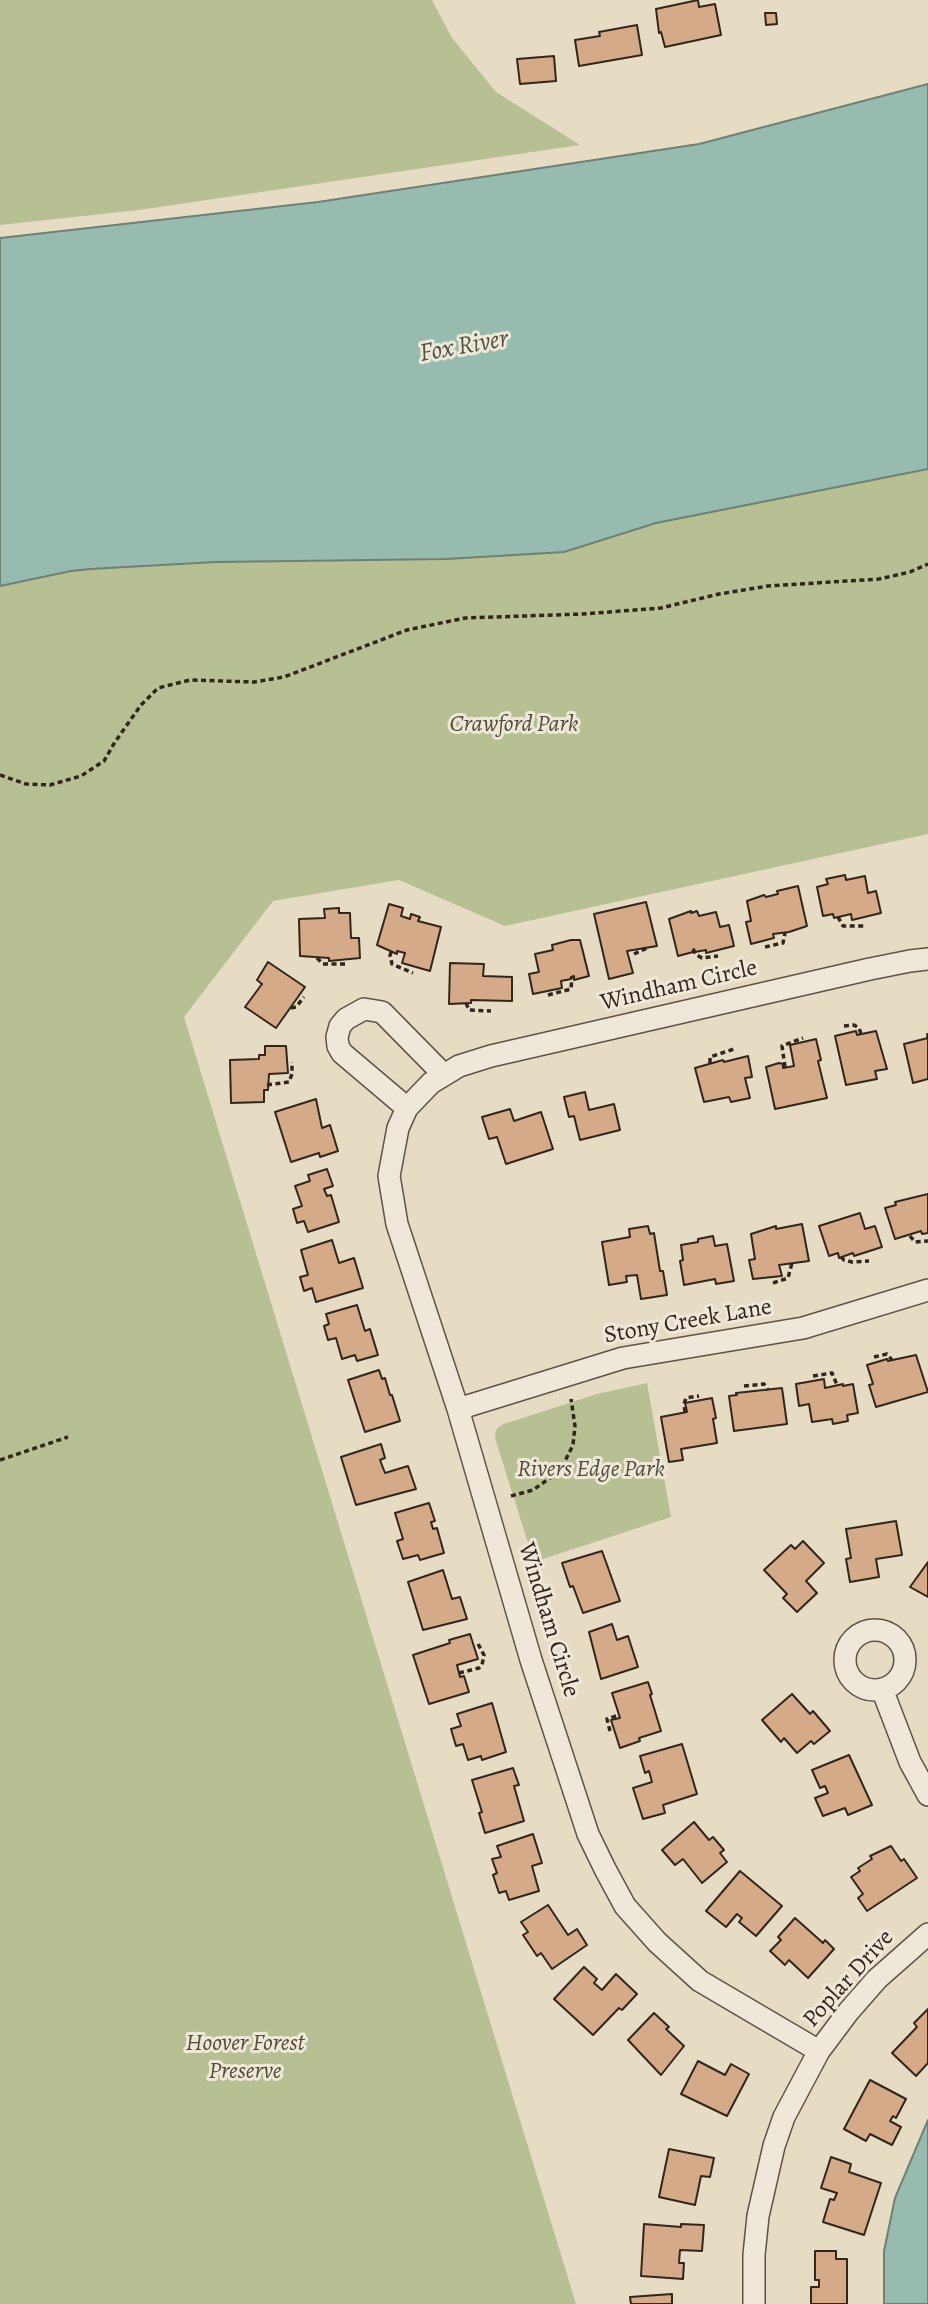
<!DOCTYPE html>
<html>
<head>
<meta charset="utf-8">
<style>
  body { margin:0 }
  canvas { display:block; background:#e6dcc3 }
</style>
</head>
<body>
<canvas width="928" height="2304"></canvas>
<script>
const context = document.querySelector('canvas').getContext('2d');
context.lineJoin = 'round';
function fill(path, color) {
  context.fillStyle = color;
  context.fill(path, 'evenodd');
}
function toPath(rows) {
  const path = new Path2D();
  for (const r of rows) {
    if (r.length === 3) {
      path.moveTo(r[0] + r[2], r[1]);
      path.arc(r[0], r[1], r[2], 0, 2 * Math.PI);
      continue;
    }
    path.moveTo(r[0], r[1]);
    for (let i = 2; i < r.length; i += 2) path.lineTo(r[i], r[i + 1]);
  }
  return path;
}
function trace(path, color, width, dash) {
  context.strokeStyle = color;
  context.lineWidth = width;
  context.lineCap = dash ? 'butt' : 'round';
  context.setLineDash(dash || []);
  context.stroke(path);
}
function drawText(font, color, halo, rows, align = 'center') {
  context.font = font + ' Alegreya,serif';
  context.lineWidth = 6;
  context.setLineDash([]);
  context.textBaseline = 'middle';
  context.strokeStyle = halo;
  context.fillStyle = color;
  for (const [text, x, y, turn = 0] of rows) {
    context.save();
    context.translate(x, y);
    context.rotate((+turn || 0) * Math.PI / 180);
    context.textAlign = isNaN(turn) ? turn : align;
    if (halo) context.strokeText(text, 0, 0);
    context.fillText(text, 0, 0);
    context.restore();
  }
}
fill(toPath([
  [0,0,432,0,452,38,496,92,580,145,139,210,0,225],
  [928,469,928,834,505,926,399,880,273,901,184,1017,576,2304,0,2304,0,585,71,571,90,569,216,562,335,560,564,552,656,523],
  [647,1383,671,1517,534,1562,495,1438,496,1430,501,1425,597,1394]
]), '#b7c093');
const water = toPath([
  [928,84,928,469,656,523,564,552,447,559,216,562,90,569,71,571,0,586,0,238,318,202,699,144,928,84],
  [928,2120,928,2304,884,2304,884,2251,895,2198,928,2120]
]);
fill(water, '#97bcaf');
trace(water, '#6f8074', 2);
const building = toPath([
  [698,0,699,7,715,4,721,35,665,47,661,32,659,33,656,9,698,0],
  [765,13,776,13,777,24,766,25,765,13],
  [637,25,642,55,579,66,575,40,600,36,599,32,637,25],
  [554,56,556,81,520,84,517,59,554,56],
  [845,875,846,880,865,876,868,893,876,891,881,913,852,920,851,914,834,918,833,914,823,916,817,887,828,884,826,879,845,875],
  [798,886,807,926,789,932,773,934,774,938,751,944,746,922,751,921,747,901,764,895,766,897,778,894,777,891,798,886],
  [646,902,657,946,627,951,633,973,609,979,594,914,646,902],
  [389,904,403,908,401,916,410,919,411,914,420,917,418,921,441,927,430,971,402,963,405,953,397,951,397,954,377,945,389,904],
  [339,908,339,913,350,913,351,938,359,938,360,958,329,961,329,958,300,956,299,919,325,918,324,909,339,908],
  [691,911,691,913,697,911,699,916,716,912,720,927,729,925,734,946,706,953,706,950,695,952,694,949,693,952,678,956,669,919,691,911],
  [571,940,580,940,589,976,574,980,574,976,571,977,571,979,561,981,562,988,533,994,529,974,539,972,535,954,553,950,552,945,571,940],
  [268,962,305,987,276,1028,245,1007,262,984,257,980,268,962],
  [450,963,484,964,483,976,512,977,512,1001,471,1000,471,1003,449,1004,450,963],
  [856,1031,857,1035,876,1031,887,1069,875,1071,877,1079,846,1085,835,1036,856,1031],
  [928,1038,928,1079,913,1083,904,1044,928,1038],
  [816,1039,821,1060,818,1061,827,1098,775,1109,766,1067,779,1063,783,1064,783,1068,794,1066,790,1045,816,1039],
  [265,1046,286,1046,288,1073,269,1074,268,1090,264,1090,264,1102,231,1103,230,1060,259,1059,259,1055,265,1055,265,1046],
  [748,1056,752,1077,745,1078,750,1098,731,1102,729,1097,704,1102,695,1068,723,1060,724,1062,748,1056],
  [585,1092,589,1110,614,1104,620,1130,580,1140,574,1116,569,1117,564,1097,585,1092],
  [316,1099,322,1128,330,1125,338,1151,320,1157,319,1153,291,1162,275,1112,316,1099],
  [510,1109,514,1121,541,1112,553,1149,506,1164,497,1137,489,1139,482,1117,510,1109],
  [327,1169,333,1186,324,1189,327,1196,331,1195,339,1222,308,1232,304,1221,297,1223,293,1209,302,1206,295,1186,310,1181,308,1175,327,1169],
  [928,1194,928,1233,922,1234,921,1231,895,1239,885,1208,896,1205,895,1202,928,1194],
  [860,1213,865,1229,875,1226,882,1247,854,1256,853,1253,839,1258,838,1253,829,1256,819,1226,860,1213],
  [802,1224,809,1261,779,1265,782,1276,753,1279,749,1260,755,1259,751,1234,776,1226,776,1229,802,1224],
  [648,1226,650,1234,654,1233,660,1271,663,1271,667,1295,641,1299,637,1275,626,1276,627,1282,609,1285,602,1242,630,1237,629,1229,648,1226],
  [713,1236,715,1246,727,1244,734,1281,716,1284,715,1279,684,1285,680,1261,683,1260,681,1245,698,1242,698,1239,713,1236],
  [332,1240,339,1263,354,1258,363,1288,316,1302,312,1288,304,1291,300,1277,308,1275,301,1250,332,1240],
  [357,1305,365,1331,370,1329,378,1355,357,1361,355,1355,342,1359,336,1338,328,1340,324,1326,329,1324,326,1314,357,1305],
  [916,1355,928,1392,876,1407,869,1385,873,1384,867,1365,887,1359,888,1361,916,1355],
  [379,1370,382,1379,385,1378,390,1395,392,1395,400,1421,365,1432,348,1380,379,1370],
  [824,1379,825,1388,843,1384,843,1386,853,1384,858,1413,847,1415,848,1421,833,1424,832,1419,812,1422,809,1404,799,1406,796,1384,824,1379],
  [782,1388,787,1424,734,1431,729,1396,737,1395,736,1393,782,1388],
  [712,1398,716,1418,713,1419,717,1443,681,1449,683,1460,669,1462,661,1417,687,1412,685,1403,712,1398],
  [381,1444,385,1458,380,1460,385,1473,408,1466,416,1489,356,1505,341,1457,381,1444],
  [429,1503,435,1521,431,1522,433,1529,437,1528,444,1553,420,1560,418,1555,403,1559,397,1541,403,1539,395,1513,429,1503],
  [896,1521,902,1555,876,1559,879,1577,850,1582,846,1559,851,1558,846,1529,896,1521],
  [803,1541,824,1563,806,1581,817,1593,797,1612,783,1598,787,1594,764,1570,791,1545,795,1549,803,1541],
  [602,1551,620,1601,583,1613,573,1586,570,1587,562,1563,602,1551],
  [928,1562,928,1597,910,1587,928,1562],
  [443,1570,452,1599,460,1597,467,1619,423,1630,408,1582,443,1570],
  [612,1624,617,1640,628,1636,638,1667,601,1679,589,1632,612,1624],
  [470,1634,478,1659,457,1665,460,1677,464,1676,469,1692,429,1704,413,1655,450,1643,449,1640,470,1634],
  [648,1682,652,1694,650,1695,661,1731,639,1738,640,1741,620,1748,611,1720,620,1718,612,1693,648,1682],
  [792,1694,810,1714,813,1711,830,1731,814,1744,811,1741,797,1753,784,1738,781,1742,762,1720,792,1694],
  [492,1703,506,1752,482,1760,481,1756,468,1760,463,1744,456,1746,451,1729,461,1726,457,1714,492,1703],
  [682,1744,697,1794,663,1805,665,1813,643,1819,633,1788,652,1782,649,1771,645,1773,640,1756,682,1744],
  [849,1755,872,1805,848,1815,845,1808,823,1816,815,1798,828,1793,825,1786,820,1788,812,1770,849,1755],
  [513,1768,519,1785,514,1786,524,1821,485,1833,479,1813,482,1812,472,1780,513,1768],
  [694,1822,709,1840,713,1837,724,1850,720,1853,727,1862,702,1883,683,1859,675,1865,662,1850,694,1822],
  [533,1834,542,1863,532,1866,539,1891,509,1900,506,1891,499,1893,493,1875,497,1873,492,1859,501,1857,497,1846,533,1834],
  [891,1846,901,1861,904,1859,917,1878,867,1911,858,1898,863,1894,851,1877,860,1871,858,1868,872,1859,870,1856,891,1846],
  [740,1871,782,1906,756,1936,739,1922,742,1918,737,1914,726,1927,706,1911,740,1871],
  [548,1905,568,1935,577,1929,587,1945,552,1969,541,1953,537,1956,523,1935,528,1932,521,1922,548,1905],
  [795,1918,823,1943,825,1940,834,1949,808,1978,789,1960,785,1965,770,1951,781,1940,778,1937,795,1918],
  [584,1967,597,1979,594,1983,602,1990,616,1974,637,1994,622,2010,619,2008,593,2035,554,1999,584,1967],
  [928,2009,928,2063,916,2076,892,2053,917,2027,914,2023,928,2009],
  [654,2013,669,2027,666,2029,684,2046,661,2075,628,2040,654,2013],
  [698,2061,725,2075,731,2064,749,2074,727,2116,681,2094,698,2061],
  [870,2080,906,2099,896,2118,893,2116,890,2121,901,2127,892,2145,870,2134,866,2141,844,2129,870,2080],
  [669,2149,714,2158,710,2177,701,2176,695,2205,659,2197,669,2149],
  [831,2157,851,2164,849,2172,881,2183,864,2235,823,2222,830,2199,834,2200,837,2193,821,2188,831,2157],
  [644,2224,681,2227,681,2224,704,2225,702,2251,680,2250,679,2263,684,2263,683,2279,641,2276,644,2224],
  [815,2251,836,2251,836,2259,847,2259,847,2304,811,2304,811,2287,819,2287,819,2280,815,2280,815,2251],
  [672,2294,672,2304,631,2304,630,2297,672,2294]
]);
fill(building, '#d5aa88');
trace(building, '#32251c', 2);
const minor = toPath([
  [407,1108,342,1053,338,1046,337,1037,340,1026,346,1019,364,1009,382,1012,444,1075],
  [458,1409,623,1358,803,1328,928,1290],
  [875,1660,30],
  [882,1689,910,1762,928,1795],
  [819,2051,700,1981,657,1942,625,1906,605,1869,588,1834,531,1660,458,1409,397,1224,389,1176,398,1128,407,1108,431,1083,459,1066,491,1056,870,969,910,961,928,959],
  [754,2304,754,2255,758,2216,774,2146,784,2117,819,2051,849,2011,877,1979,928,1934]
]);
trace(minor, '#5f5346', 24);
trace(toPath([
  [0,775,26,784,50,785,81,776,104,761,115,742,141,705,158,688,190,680,254,682,284,677,407,630,465,618,583,614,661,608,719,594,768,586,879,579,910,572,928,564],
  [838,917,843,926,864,926],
  [765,947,783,943,785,933],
  [693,949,695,954,702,958,718,956],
  [391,952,390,956,392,964,413,973],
  [634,954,647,948],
  [317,958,323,964,347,964],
  [548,995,571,989,572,977],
  [466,1003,469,1010,491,1011],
  [291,1008,296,1007,304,997],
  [844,1026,854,1025,859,1028,861,1034],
  [928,1038,928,1030],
  [710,1063,710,1057,734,1049],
  [785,1067,782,1046,803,1038],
  [267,1085,289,1082,292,1074,292,1062],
  [910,1236,915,1242,928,1241],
  [841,1257,844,1260,852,1262,869,1261],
  [773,1283,788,1278,792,1263],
  [874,1357,887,1354,892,1360],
  [813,1376,832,1373,837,1385],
  [744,1386,764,1384,768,1390],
  [685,1412,684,1404,686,1398,699,1396],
  [0,1460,68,1437],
  [511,1496,533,1490,550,1478,564,1463,573,1445,575,1426,571,1399],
  [459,1673,479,1668,482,1665,484,1655,477,1642],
  [610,1731,607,1719,619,1715]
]), '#32251c', 3.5, [5, 3.5]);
trace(minor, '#efe8d8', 21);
drawText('italic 24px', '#534c3a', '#efe8d8', [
  ["Crawford Park",514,725],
  ["Rivers Edge Park",591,1470],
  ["Hoover Forest",245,2044],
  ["Preserve",245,2072]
]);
drawText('24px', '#32251c', '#efe8d8', [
  ["Windham Circle",679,986,-13],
  ["Stony Creek Lane",688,1322,-10],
  ["Windham Circle",548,1620,73],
  ["Poplar Drive",849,1979,-48]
]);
drawText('italic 26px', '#505248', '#efe8d8', [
  ["Fox River",464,347,-10]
]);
</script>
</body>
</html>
